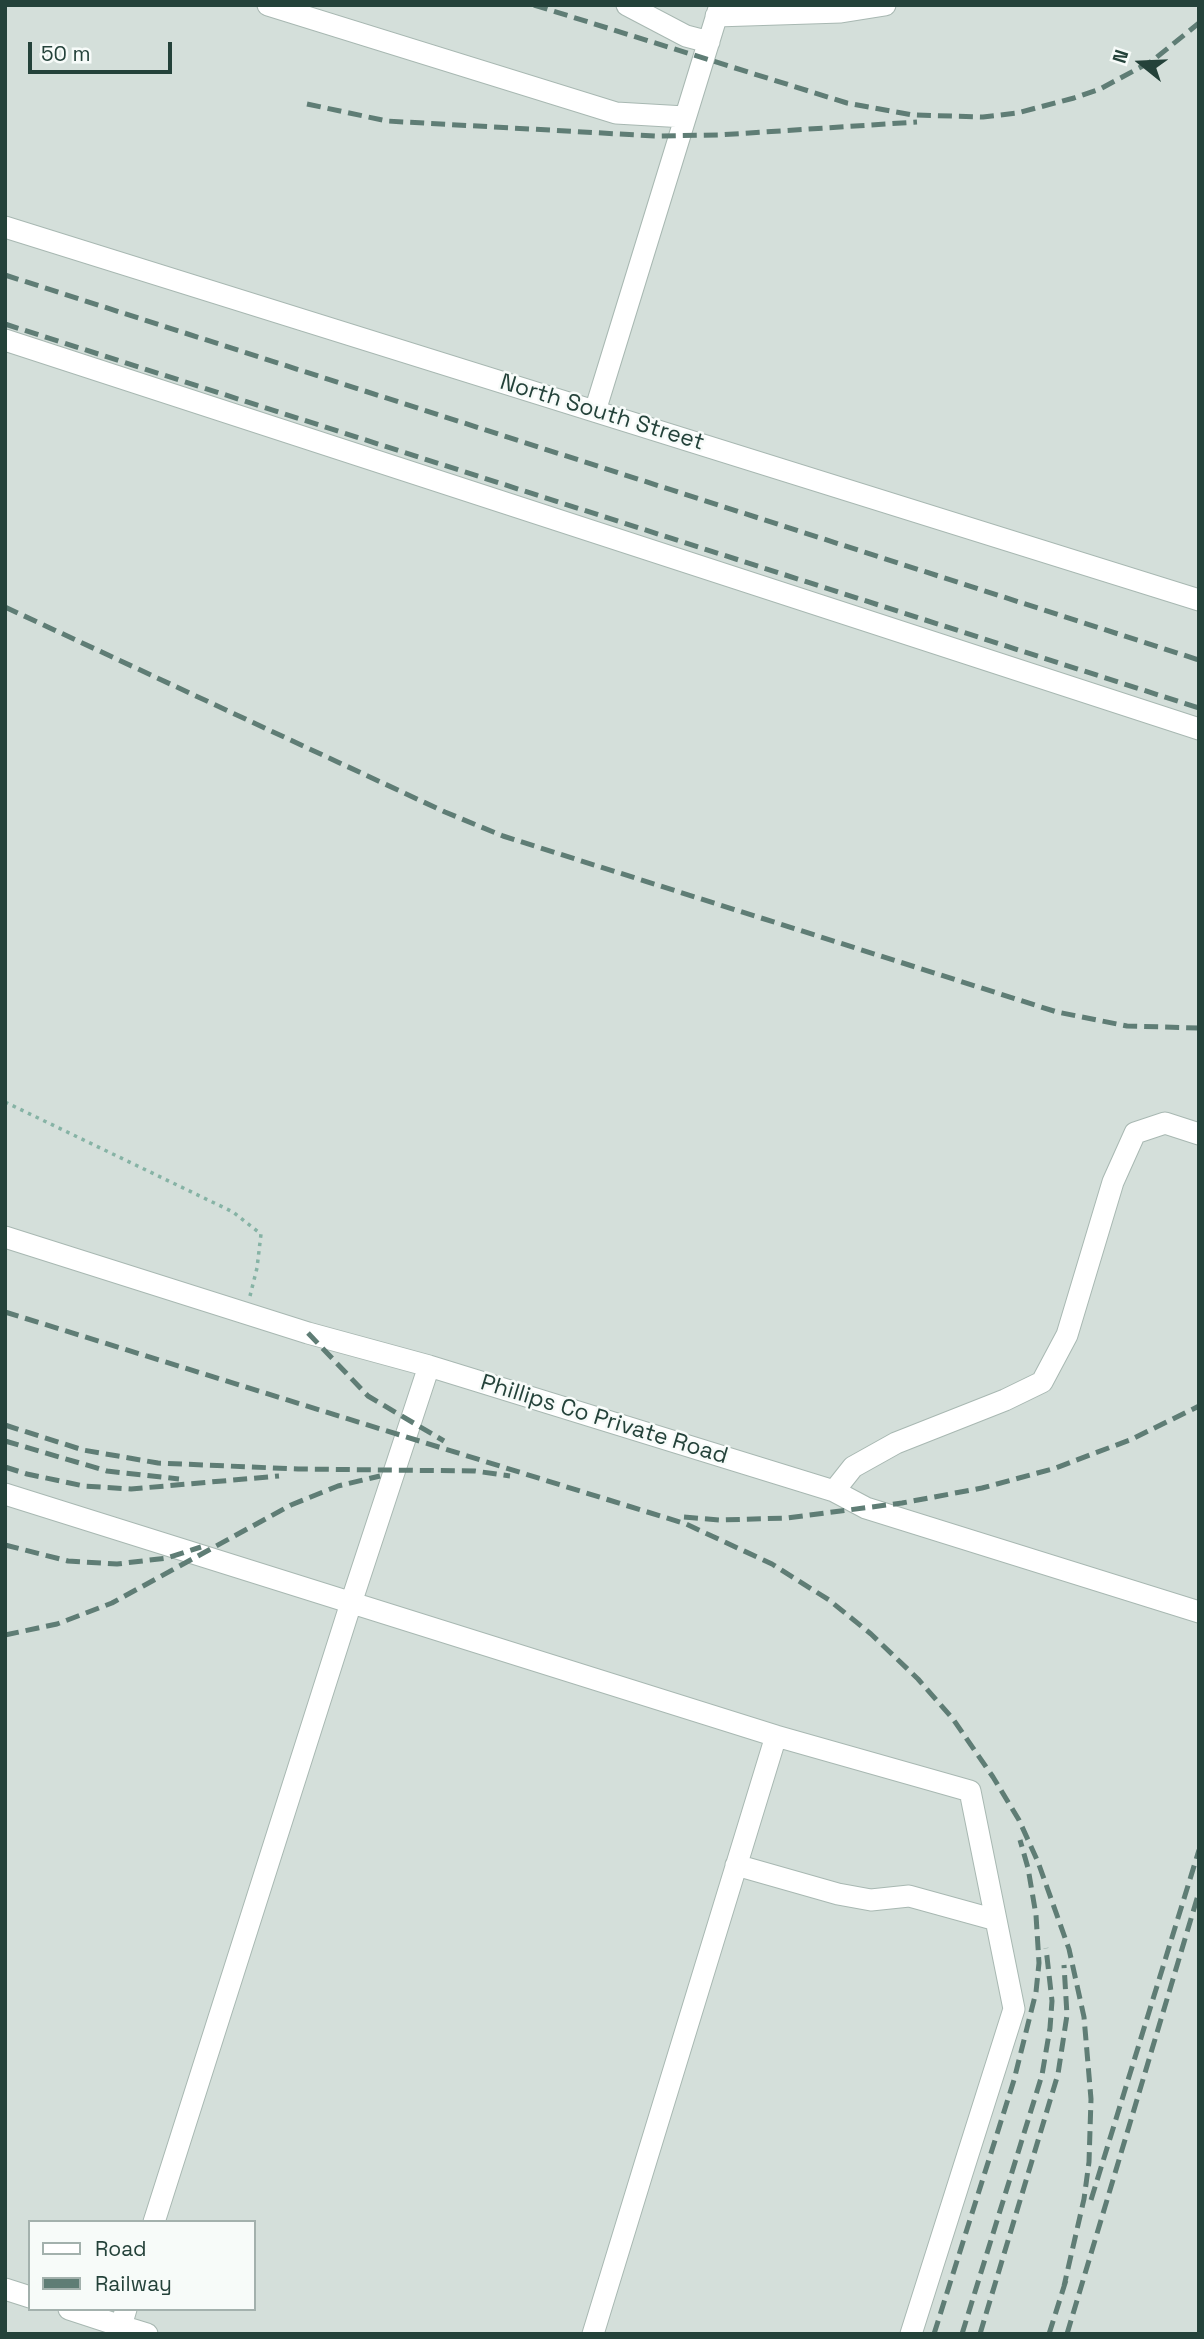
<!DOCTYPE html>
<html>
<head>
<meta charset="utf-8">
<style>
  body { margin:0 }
  #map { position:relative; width:1204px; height:2339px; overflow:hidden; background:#e6efeb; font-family:"Space Grotesk",sans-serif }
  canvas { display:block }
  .frame { position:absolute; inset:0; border:7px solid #24423a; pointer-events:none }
  .legend { position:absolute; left:28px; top:2220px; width:228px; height:91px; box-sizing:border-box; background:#f7fbf9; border:2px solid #a3b1ad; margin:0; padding:9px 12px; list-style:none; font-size:21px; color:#24423a }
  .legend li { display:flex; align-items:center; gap:14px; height:35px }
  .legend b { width:35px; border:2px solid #a3b1ad }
  .north { position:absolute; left:1106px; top:28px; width:70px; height:70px; -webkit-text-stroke:5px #f7fbf9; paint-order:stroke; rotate:288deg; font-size:19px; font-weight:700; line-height:28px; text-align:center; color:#24423a }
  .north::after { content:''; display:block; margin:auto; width:24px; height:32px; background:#24423a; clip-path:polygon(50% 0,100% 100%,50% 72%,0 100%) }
  .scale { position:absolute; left:28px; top:42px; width:144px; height:32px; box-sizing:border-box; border:4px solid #24423a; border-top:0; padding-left:9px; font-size:21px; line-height:24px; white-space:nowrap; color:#24423a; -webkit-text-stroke:5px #f7fbf9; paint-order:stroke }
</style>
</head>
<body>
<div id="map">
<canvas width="1204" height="2339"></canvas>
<div class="frame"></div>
<ul class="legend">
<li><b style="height:9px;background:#fff"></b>Road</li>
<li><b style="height:9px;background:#5f7d75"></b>Railway</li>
</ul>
<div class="north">N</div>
<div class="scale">50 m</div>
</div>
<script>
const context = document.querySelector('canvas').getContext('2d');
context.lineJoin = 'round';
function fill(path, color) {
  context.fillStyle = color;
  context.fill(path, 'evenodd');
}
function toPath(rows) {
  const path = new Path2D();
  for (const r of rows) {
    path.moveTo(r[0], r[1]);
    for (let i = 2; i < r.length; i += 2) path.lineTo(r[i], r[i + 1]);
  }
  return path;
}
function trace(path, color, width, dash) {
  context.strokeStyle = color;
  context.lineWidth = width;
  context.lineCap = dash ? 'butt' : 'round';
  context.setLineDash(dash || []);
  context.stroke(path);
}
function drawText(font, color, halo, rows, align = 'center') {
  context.font = font + ' "Space Grotesk",sans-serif';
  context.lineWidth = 5;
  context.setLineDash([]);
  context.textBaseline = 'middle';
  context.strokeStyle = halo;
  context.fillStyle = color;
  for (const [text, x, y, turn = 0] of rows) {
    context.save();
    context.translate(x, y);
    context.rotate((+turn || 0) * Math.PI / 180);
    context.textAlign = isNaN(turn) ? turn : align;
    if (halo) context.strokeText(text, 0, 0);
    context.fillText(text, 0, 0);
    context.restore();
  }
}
fill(toPath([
  [5,5,1199,5,1199,2334,5,2334],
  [30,2222,254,2222,254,2309,30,2309]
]), '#d4dfda');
const minor = toPath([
  [268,5,616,113,685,117],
  [627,5,686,36,709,42],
  [716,16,841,12,885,5],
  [5,227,1199,600],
  [5,340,1199,729],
  [595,411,720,5],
  [5,1237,308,1333,429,1366,834,1491,866,1508,1199,1612],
  [834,1491,853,1467,896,1443,1005,1400,1042,1382,1067,1335,1113,1182,1135,1133,1165,1123,1199,1134],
  [5,1494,776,1736],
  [736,1865,838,1894,871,1900,909,1896,996,1920],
  [154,2222,351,1603,429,1366],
  [5,2289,30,2297],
  [69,2309,121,2326,126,2309],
  [121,2326,147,2334],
  [593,2334,776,1736,970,1791,1014,2009,911,2334]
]);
trace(minor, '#a8b8b2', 23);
trace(toPath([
  [5,1102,233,1212,261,1234,257,1268,250,1296]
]), '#86b3a5', 3.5, [3.5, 5]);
trace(minor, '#fff', 21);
trace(toPath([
  [534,5,847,103,913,115,983,117,1017,113,1074,98,1100,89,1152,61,1199,23],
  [307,104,387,121,655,136,718,135,917,122],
  [5,275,1199,660],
  [5,324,1199,708],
  [5,607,445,812,503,836,1057,1012,1127,1026,1199,1028],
  [5,1312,686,1524,772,1564,829,1600,871,1634,918,1679,953,1719,993,1777,1019,1820,1038,1862,1069,1949,1084,2017,1091,2099,1089,2162,1084,2199,1064,2286],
  [308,1333,368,1396,444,1441],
  [5,1425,83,1450,158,1463,298,1469,475,1471,510,1476],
  [5,1441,107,1471,179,1479],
  [5,1467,27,1474,84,1486,131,1489,279,1476],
  [684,1517,720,1520,787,1518,902,1503,982,1488,1056,1468,1095,1453,1130,1440,1199,1406],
  [5,1545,68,1561,117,1564,167,1558,201,1547],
  [5,1635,57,1624,112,1603,291,1505,338,1486,380,1476],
  [1091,2200,1199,1850],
  [934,2334,1014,2080,1036,1992,1039,1963,1036,1915,1028,1868,1020,1840],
  [962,2334,1042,2075,1050,2028,1052,2001,1046,1948],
  [980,2334,1058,2074,1067,2015,1064,1965],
  [1049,2334,1067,2277],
  [1067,2334,1199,1892]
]), '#5f7d75', 5, [14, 7]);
drawText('23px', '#24423a', '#f7fbf9', [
  ["North South Street",602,413,17],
  ["Phillips Co Private Road",604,1420,17]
]);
</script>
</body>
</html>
